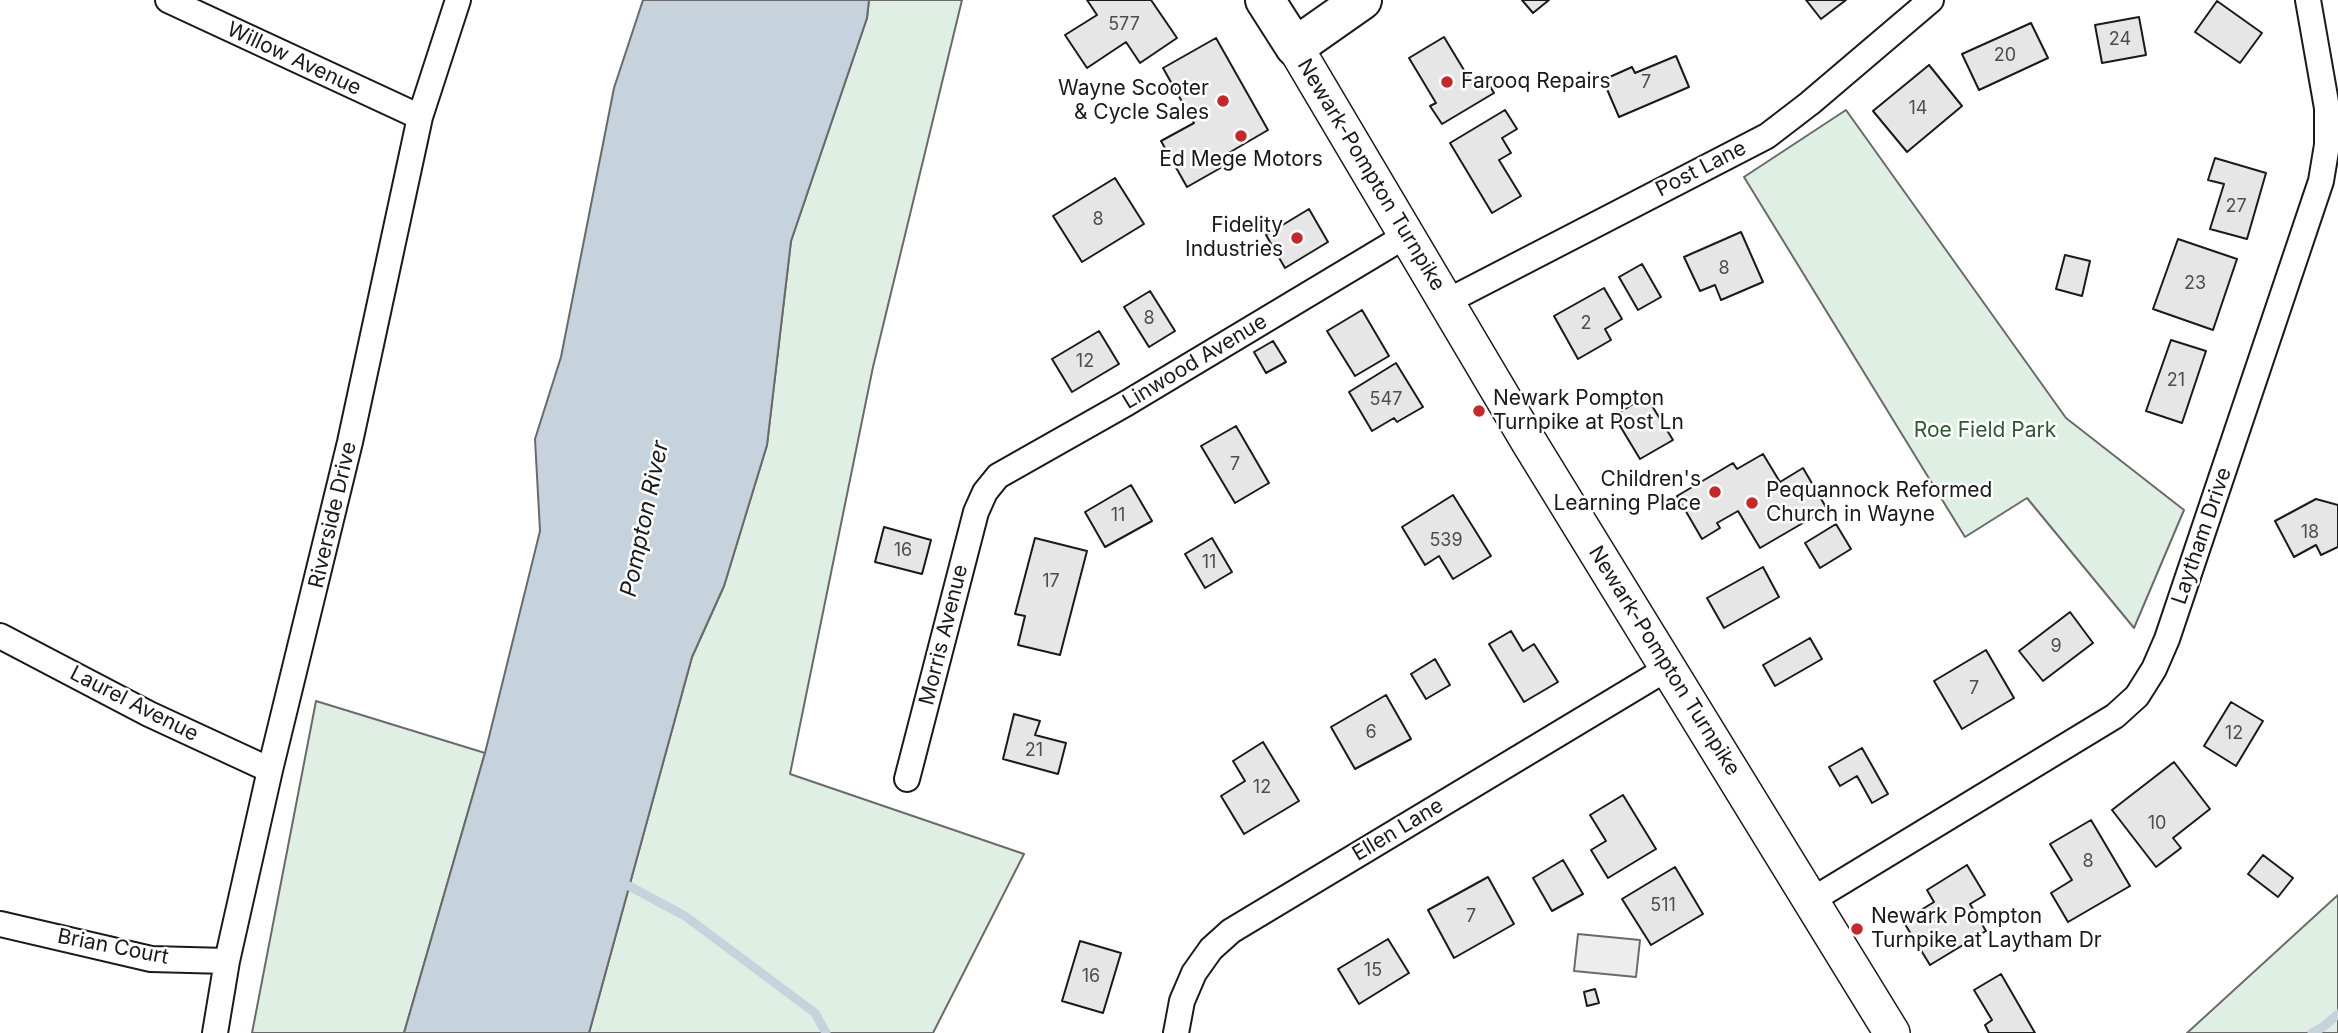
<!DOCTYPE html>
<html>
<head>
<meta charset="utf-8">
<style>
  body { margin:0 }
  canvas { display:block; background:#fff }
</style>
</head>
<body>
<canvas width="2338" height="1033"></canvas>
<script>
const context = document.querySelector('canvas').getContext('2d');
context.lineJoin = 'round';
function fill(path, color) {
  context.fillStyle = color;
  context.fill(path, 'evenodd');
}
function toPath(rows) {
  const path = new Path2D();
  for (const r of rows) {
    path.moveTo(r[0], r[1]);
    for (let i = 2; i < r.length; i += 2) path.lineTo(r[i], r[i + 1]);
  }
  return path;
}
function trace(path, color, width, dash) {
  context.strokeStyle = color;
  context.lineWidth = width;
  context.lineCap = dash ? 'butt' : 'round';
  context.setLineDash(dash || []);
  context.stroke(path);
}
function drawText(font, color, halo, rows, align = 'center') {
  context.font = font + ' Inter,sans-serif';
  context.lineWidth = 5;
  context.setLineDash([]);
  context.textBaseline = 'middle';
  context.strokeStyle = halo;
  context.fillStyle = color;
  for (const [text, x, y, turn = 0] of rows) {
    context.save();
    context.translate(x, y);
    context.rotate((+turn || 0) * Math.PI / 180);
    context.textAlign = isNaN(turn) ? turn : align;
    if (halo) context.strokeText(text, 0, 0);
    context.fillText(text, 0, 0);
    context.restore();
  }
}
const green = toPath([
  [869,0,962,0,873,367,790,774,1024,854,933,1033,589,1033,692,657,724,586,767,445,791,241,867,18,869,0],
  [1846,110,2066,418,2184,510,2134,628,2027,498,1965,537,1744,177,1846,110],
  [316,701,485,753,404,1033,252,1033,316,701],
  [2338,895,2338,1033,2187,1033,2338,895]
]);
fill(green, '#e0efe3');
trace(green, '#6a6a6a', 2);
const parking = toPath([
  [1578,934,1640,940,1636,977,1574,971,1578,934]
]);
fill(parking, '#ededed');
trace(parking, '#6a6a6a', 2);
const water = toPath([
  [643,0,869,0,867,18,791,241,767,445,724,586,692,657,589,1033,404,1033,485,753,540,531,535,439,561,357,614,88,643,0]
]);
fill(water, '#c6d2dc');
trace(water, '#6a6a6a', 2);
trace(toPath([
  [629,886,685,916,815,1013,826,1033],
  [2312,1033,2323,1027,2338,1014]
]), '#c6d2dc', 9);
const building = toPath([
  [1087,0,1151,0,1177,38,1140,63,1126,42,1087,68,1065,35,1097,15,1087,0],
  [1522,0,1549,0,1533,13,1522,0],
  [1806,0,1846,0,1821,19,1806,0],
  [2217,1,2262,33,2240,63,2195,32,2217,1],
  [2139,17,2146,55,2102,63,2095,25,2139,17],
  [2031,23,2048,58,1979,90,1962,54,2031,23],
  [1444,37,1473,85,1485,78,1494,93,1442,124,1430,106,1436,103,1409,58,1444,37],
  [1216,38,1268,130,1220,158,1224,166,1187,187,1161,141,1194,123,1163,68,1216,38],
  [1676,56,1689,87,1619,117,1603,80,1632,67,1635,73,1676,56],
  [1929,65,1962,106,1907,152,1873,111,1929,65],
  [1505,110,1517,129,1502,138,1511,153,1499,160,1521,196,1492,213,1450,143,1505,110],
  [2215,158,2266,173,2247,239,2210,229,2224,184,2208,180,2215,158],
  [1115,178,1144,224,1082,262,1053,216,1115,178],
  [1309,209,1328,242,1285,268,1266,235,1309,209],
  [1741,232,1763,282,1721,300,1715,285,1700,291,1684,257,1741,232],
  [2178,239,2237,259,2213,330,2153,309,2178,239],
  [2065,255,2090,261,2082,296,2056,289,2065,255],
  [1642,264,1661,297,1638,310,1619,277,1642,264],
  [1604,288,1622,319,1605,329,1611,340,1578,359,1554,316,1604,288],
  [1150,291,1175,331,1149,347,1124,307,1150,291],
  [1362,310,1389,356,1355,376,1327,331,1362,310],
  [1099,331,1119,364,1072,392,1052,359,1099,331],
  [2171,340,2206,351,2182,423,2146,411,2171,340],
  [1273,341,1286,362,1266,373,1254,352,1273,341],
  [1396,363,1423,407,1397,422,1394,418,1372,431,1349,392,1396,363],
  [1646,396,1673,440,1640,459,1614,416,1646,396],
  [1236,426,1269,483,1235,503,1201,446,1236,426],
  [1763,454,1780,482,1803,468,1827,509,1760,548,1738,511,1717,523,1720,528,1702,539,1677,496,1733,463,1737,469,1763,454],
  [1131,485,1152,521,1105,547,1085,512,1131,485],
  [1453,495,1491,556,1453,579,1439,556,1425,565,1402,527,1453,495],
  [2316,499,2338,505,2338,547,2321,555,2316,545,2294,557,2275,521,2316,499],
  [1836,524,1851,549,1820,568,1805,543,1836,524],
  [884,527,931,540,922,574,875,562,884,527],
  [1035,538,1087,551,1060,655,1018,645,1025,616,1015,614,1035,538],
  [1212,538,1232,572,1205,588,1185,554,1212,538],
  [1763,567,1779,597,1724,628,1707,598,1763,567],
  [2070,612,2093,643,2043,681,2019,651,2070,612],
  [1511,631,1523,651,1534,644,1558,682,1524,702,1489,644,1511,631],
  [1810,638,1822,659,1775,686,1763,665,1810,638],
  [1986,650,2014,698,1962,729,1934,681,1986,650],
  [1435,659,1450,685,1426,699,1411,674,1435,659],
  [1386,695,1411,739,1355,769,1331,727,1386,695],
  [2231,702,2263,721,2236,766,2204,746,2231,702],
  [1014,714,1040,721,1035,735,1066,743,1058,774,1003,759,1014,714],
  [1263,742,1299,801,1244,834,1221,796,1245,781,1233,761,1263,742],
  [1862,748,1888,794,1872,803,1857,776,1840,786,1829,767,1862,748],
  [2174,762,2210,809,2173,838,2181,848,2156,867,2112,810,2174,762],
  [1623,795,1656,849,1608,878,1591,850,1606,841,1590,815,1623,795],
  [2091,820,2130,886,2068,922,2051,893,2072,880,2050,844,2091,820],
  [2263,855,2293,878,2278,897,2248,874,2263,855],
  [1563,860,1583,894,1552,911,1533,878,1563,860],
  [1967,865,1985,895,1970,904,1986,931,1930,965,1903,921,1934,902,1927,890,1967,865],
  [1675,867,1703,914,1651,945,1622,899,1675,867],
  [1488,877,1514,924,1454,958,1428,910,1488,877],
  [1388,939,1409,973,1359,1004,1338,969,1388,939],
  [1080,941,1121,953,1103,1013,1062,1001,1080,941],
  [2001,974,2035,1033,1989,1033,1985,1025,1992,1020,1974,990,2001,974],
  [1595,989,1599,1003,1587,1006,1584,992,1595,989]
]);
fill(building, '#e6e6e6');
trace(building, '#1a1a1a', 2);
const minor = toPath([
  [168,0,420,117],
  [1446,302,1767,136,1810,103,1931,0],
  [0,636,149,714,270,770],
  [907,779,976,512,985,492,998,476,1127,403,1407,235],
  [1812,900,2115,716,2137,696,2154,669,2167,639,2321,181,2327,145,2327,108,2308,0],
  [0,924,151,959,227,961],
  [215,1033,227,961,270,770,350,442,420,117,458,0],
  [1176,1033,1182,1001,1194,973,1211,949,1231,931,1668,668]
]);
const secondary = toPath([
  [1295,47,1529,442,1892,1033]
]);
const primary = toPath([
  [1265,0,1295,47,1362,0]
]);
trace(minor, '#1a1a1a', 28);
trace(secondary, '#1a1a1a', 38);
trace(primary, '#1a1a1a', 42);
trace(minor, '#fff', 24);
trace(secondary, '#fff', 35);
trace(primary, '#fff', 38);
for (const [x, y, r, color] of [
  [1447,82,7,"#c62828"],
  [1223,101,7,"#c62828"],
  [1241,136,7,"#c62828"],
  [1297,238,7,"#c62828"],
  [1479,411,7,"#c62828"],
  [1715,492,7,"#c62828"],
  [1752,503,7,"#c62828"],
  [1857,929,7,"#c62828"]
]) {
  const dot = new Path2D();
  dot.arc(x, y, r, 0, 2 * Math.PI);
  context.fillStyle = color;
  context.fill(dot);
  trace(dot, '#fff', 2.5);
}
drawText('18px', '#4d4d4d', null, [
  ["577",1124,25],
  ["24",2120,40],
  ["20",2005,56],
  ["7",1646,83],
  ["14",1918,109],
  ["27",2236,207],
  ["8",1098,220],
  ["8",1724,269],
  ["23",2195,284],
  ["8",1149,319],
  ["2",1586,324],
  ["12",1085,362],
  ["21",2176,381],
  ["547",1386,400],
  ["7",1235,465],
  ["11",1118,516],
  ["18",2310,533],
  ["539",1446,541],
  ["16",903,551],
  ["11",1209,563],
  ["17",1051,582],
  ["9",2056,647],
  ["7",1974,689],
  ["6",1371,733],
  ["12",2234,734],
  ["21",1034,751],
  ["12",1262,788],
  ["10",2157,824],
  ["8",2088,862],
  ["511",1663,906],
  ["7",1471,917],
  ["15",1373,971],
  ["16",1091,977]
]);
drawText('21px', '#1a1a1a', '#fff', [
  ["Willow Avenue",294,59,25],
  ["Post Lane",1701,169,-27],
  ["Newark-Pompton Turnpike",1371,175,59],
  ["Linwood Avenue",1195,362,-31],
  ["Riverside Drive",333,515,-77],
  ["Laytham Drive",2202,536,-71],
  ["Morris Avenue",944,635,-76],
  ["Newark-Pompton Turnpike",1664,661,58],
  ["Laurel Avenue",134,704,27],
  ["Ellen Lane",1398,830,-31],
  ["Brian Court",113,947,11]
]);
drawText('21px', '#1a1a1a', '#fff', [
  ["Farooq Repairs",1461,82],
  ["Wayne Scooter",1209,89,"right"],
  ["& Cycle Sales",1209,113,"right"],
  ["Ed Mege Motors",1241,160,"center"],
  ["Fidelity",1283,226,"right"],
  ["Industries",1283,250,"right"],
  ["Newark Pompton",1493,399],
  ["Turnpike at Post Ln",1493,423],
  ["Children's",1701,480,"right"],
  ["Learning Place",1701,504,"right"],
  ["Pequannock Reformed",1766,491],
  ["Church in Wayne",1766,515],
  ["Newark Pompton",1871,917],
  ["Turnpike at Laytham Dr",1871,941]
], 'left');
drawText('21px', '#2b5a34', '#fff', [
  ["Roe Field Park",1985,431]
]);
drawText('italic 23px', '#1a1a1a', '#fff', [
  ["Pompton River",645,519,-78]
]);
</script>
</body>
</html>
